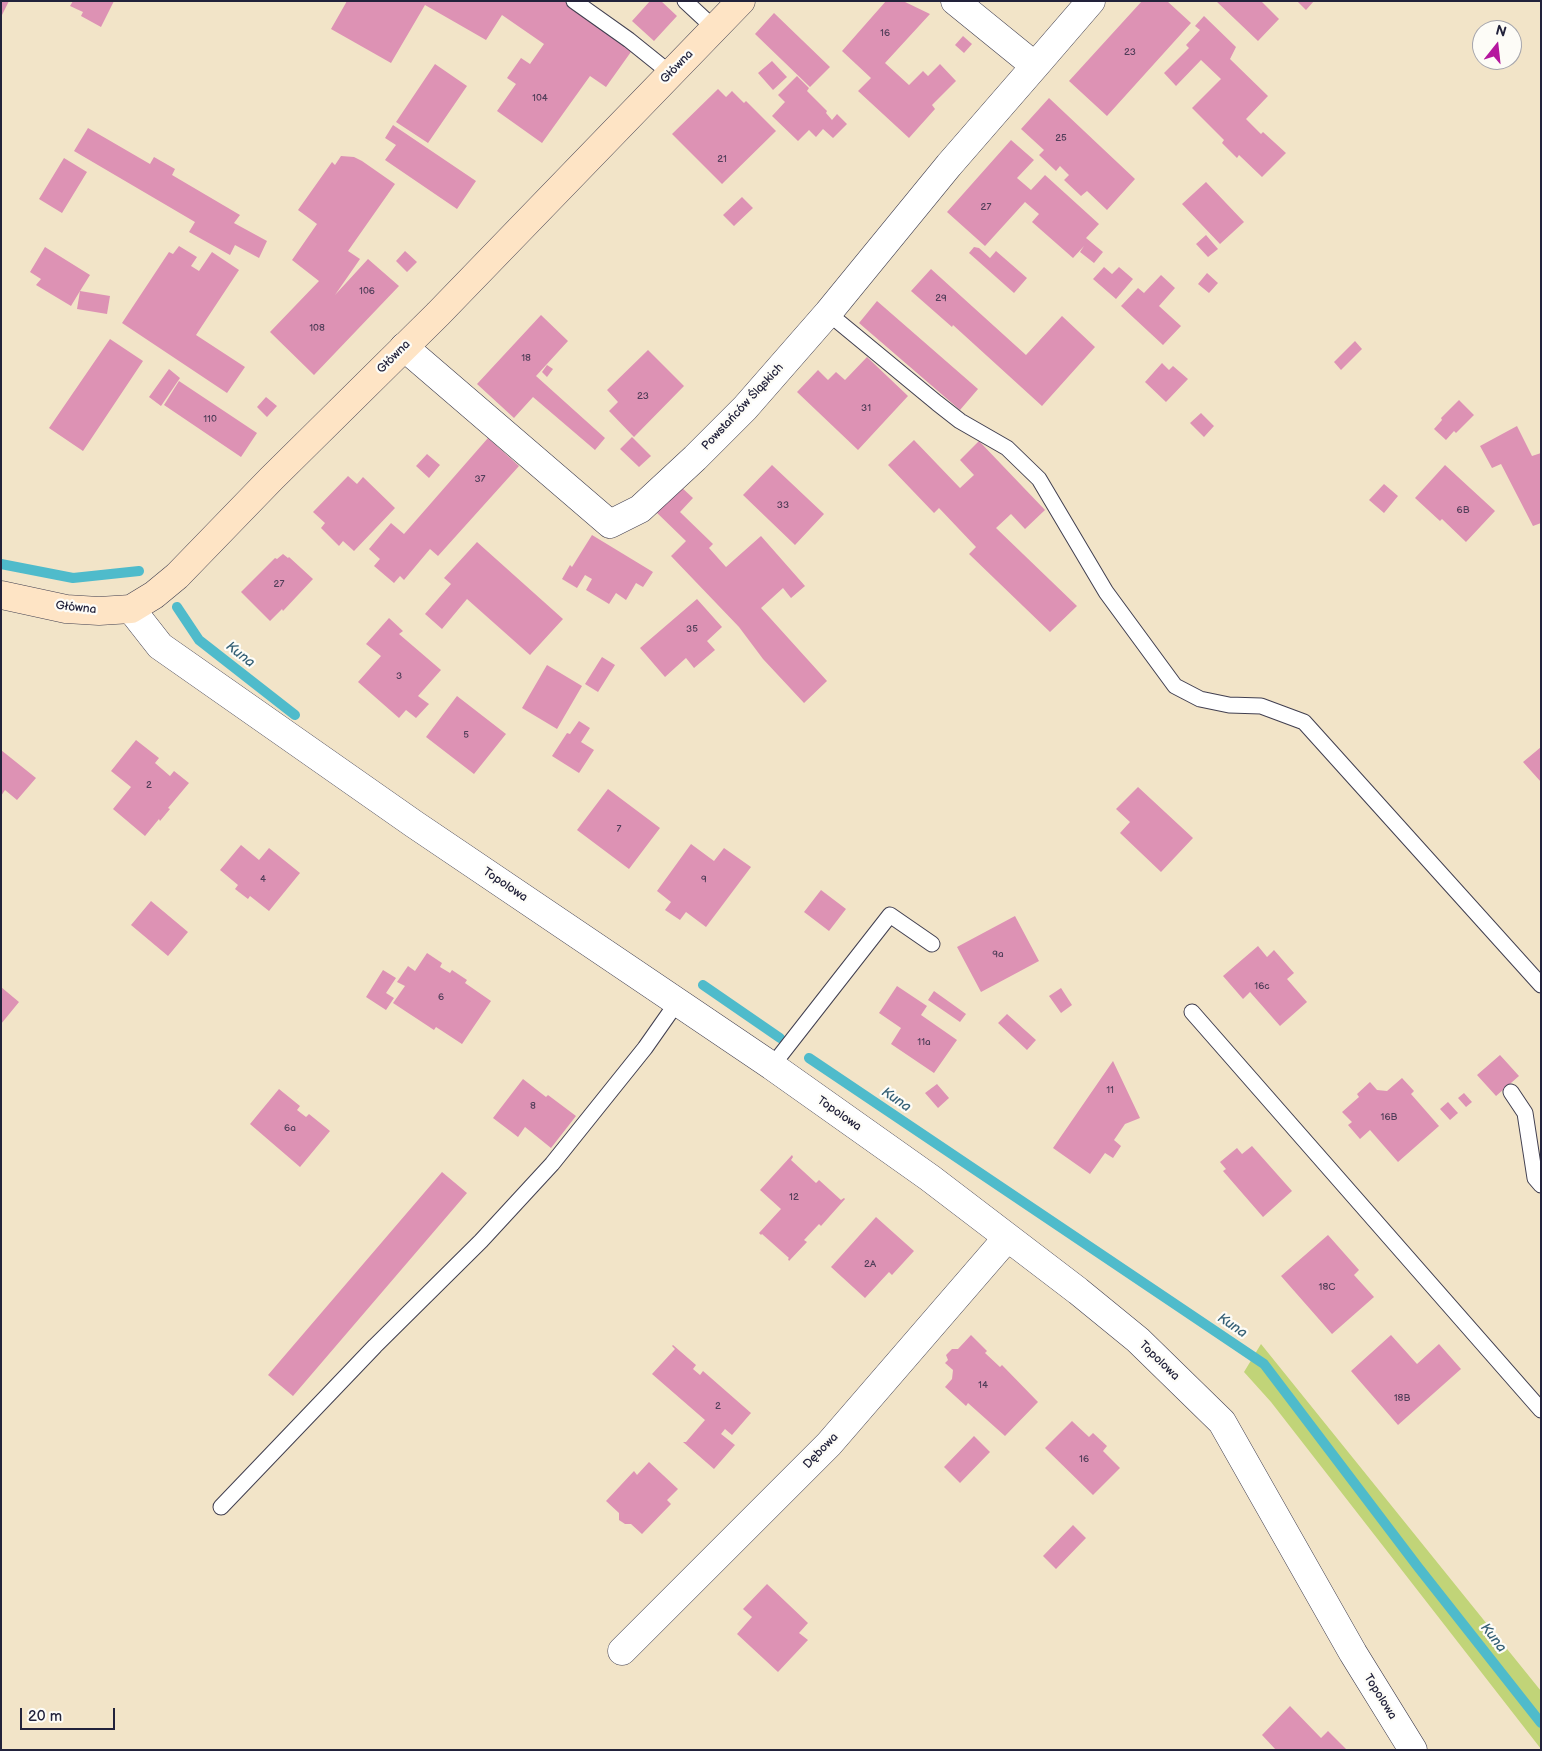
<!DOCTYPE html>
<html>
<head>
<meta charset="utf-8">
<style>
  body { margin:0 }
  #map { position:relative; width:1542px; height:1751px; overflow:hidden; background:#f2e4c8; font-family:"Balsamiq Sans",sans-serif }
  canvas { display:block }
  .frame { position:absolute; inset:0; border:2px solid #22223b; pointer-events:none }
  .north { position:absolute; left:1472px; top:20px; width:50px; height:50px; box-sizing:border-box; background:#fdfcf7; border:1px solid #a5a5ac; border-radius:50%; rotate:16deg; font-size:14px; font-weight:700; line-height:20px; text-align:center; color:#22223b }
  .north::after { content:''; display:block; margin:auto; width:18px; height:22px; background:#b5179e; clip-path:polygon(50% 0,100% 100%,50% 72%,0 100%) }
  .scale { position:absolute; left:20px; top:1708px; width:95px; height:22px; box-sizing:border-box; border:2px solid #22223b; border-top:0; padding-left:6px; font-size:15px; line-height:18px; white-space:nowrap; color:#22223b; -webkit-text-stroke:4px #fdfcf7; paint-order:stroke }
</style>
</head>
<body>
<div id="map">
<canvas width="1542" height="1751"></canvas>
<div class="frame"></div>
<div class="north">N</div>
<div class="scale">20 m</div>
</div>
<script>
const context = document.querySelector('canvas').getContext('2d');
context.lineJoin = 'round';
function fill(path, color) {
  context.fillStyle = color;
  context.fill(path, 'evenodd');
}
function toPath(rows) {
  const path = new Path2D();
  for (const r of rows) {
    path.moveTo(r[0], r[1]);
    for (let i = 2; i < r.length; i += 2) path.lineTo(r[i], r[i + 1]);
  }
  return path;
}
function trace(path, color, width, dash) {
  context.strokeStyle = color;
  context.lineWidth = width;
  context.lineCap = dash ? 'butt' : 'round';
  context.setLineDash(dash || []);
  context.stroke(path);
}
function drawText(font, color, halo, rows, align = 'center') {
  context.font = font + ' "Balsamiq Sans",sans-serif';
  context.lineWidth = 4.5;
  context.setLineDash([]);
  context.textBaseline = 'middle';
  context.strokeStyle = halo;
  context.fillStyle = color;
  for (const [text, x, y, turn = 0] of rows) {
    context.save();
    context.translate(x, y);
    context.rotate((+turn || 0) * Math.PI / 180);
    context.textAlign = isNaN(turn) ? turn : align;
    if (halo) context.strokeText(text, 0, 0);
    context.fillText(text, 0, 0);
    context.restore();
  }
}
fill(toPath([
  [1261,1344,1541,1691,1541,1749,1271,1402,1244,1372]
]), '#c1d478');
trace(toPath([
  [1,564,73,578,139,571],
  [177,607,199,640,295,715],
  [703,985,780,1038],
  [809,1058,1264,1364,1418,1567,1541,1723]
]), '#4fbbcb', 10);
fill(toPath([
  [1,1,9,1,1,17],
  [73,1,114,1,101,27,81,16,83,12,70,6],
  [347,1,564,1,633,49,606,87,590,76,542,143,497,111,516,84,507,78,521,58,530,64,544,44,502,15,486,40,425,5,391,63,331,29],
  [650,1,661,1,677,16,654,41,632,21],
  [886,1,903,1,930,14,885,63,909,85,923,71,928,76,940,64,956,81,932,105,935,109,909,138,858,91,871,78,842,51],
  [1142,1,1167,1,1191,23,1107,116,1069,81],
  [1216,1,1261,1,1279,19,1258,41],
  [1297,1,1314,1,1306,10],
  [774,13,830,67,810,87,755,34],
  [1204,16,1236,47,1230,59,1268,96,1246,119,1261,134,1263,132,1286,153,1262,177,1239,155,1237,158,1222,143,1224,140,1192,108,1221,79,1201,60,1176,86,1164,73,1189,48,1186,45,1200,30,1195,26],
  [963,36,972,44,964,53,955,45],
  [772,61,787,77,773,90,758,73],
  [435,64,467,86,428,143,396,122],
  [797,76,809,88,807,91,827,111,826,113,832,120,837,114,847,124,833,138,823,129,816,137,809,130,798,141,772,116,785,102,778,95],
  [718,89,726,97,732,91,744,103,746,101,776,131,722,184,672,134],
  [1049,98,1135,179,1107,210,1087,191,1081,196,1064,180,1069,175,1060,166,1056,171,1039,155,1044,150,1021,129],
  [393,125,476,181,457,209,385,160,396,145,385,138],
  [88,128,150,164,154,157,175,169,172,175,240,215,234,223,267,241,259,258,235,245,230,255,189,232,195,222,74,151],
  [1011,140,1034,160,1017,178,1031,190,1045,175,1099,224,1086,238,1103,252,1094,263,1080,252,1084,246,1073,258,1032,222,1039,214,1025,202,985,246,947,212],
  [341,156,354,157,362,161,395,184,348,251,360,259,335,295,368,259,399,286,314,375,270,332,319,281,292,260,317,224,298,210,332,162,335,165],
  [64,158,87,172,62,213,39,199],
  [1206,182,1244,222,1220,244,1182,204],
  [742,197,753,208,734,226,723,215],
  [1206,235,1218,249,1208,257,1196,244],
  [179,246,197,257,191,266,199,271,212,252,239,270,196,335,245,367,227,393,122,323,169,252,173,254],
  [45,247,90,275,80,291,110,296,107,314,77,309,80,291,71,306,36,285,41,279,30,272],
  [974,247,979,248,990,258,996,251,1027,278,1014,293,969,253],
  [405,251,417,262,407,272,396,261],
  [1104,267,1112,274,1119,267,1133,279,1116,299,1093,279],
  [931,269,1026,355,1062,316,1095,347,1042,406,953,325,952,327,911,291],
  [1207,273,1218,283,1209,293,1198,284],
  [1161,275,1175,288,1159,306,1181,326,1163,345,1121,306,1138,288,1144,293],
  [877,301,978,389,960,410,859,323],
  [541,315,568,341,536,376,605,438,595,450,533,397,514,418,477,384],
  [110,339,143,361,83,451,49,428],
  [1355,341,1362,349,1341,370,1334,362],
  [648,350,684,386,634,437,609,411,618,402,607,390],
  [867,357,908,396,858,450,797,392,818,370,828,380,836,372,845,380],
  [1162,363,1169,370,1173,366,1188,379,1166,402,1145,382],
  [547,365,553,369,547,377,542,372],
  [169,369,180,378,161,406,149,397],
  [179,381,257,433,241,457,164,405],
  [266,397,277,406,267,417,257,407],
  [1459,400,1474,415,1456,433,1454,431,1446,440,1434,429,1442,420,1441,418],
  [1201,413,1214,426,1204,437,1190,423],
  [1517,426,1532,456,1541,453,1541,523,1533,526,1501,464,1492,468,1480,446],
  [632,437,651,456,639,467,620,449],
  [488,438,519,466,438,556,430,549,404,580,400,576,394,583,374,566,380,559,369,549,391,523,404,534],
  [914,440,960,488,974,475,960,460,979,441,1045,510,1025,529,1011,514,996,528,1077,606,1050,632,969,554,976,547,939,508,934,513,888,465],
  [427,454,440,465,429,478,416,466],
  [772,465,824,514,795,545,743,495],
  [1445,465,1495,511,1466,542,1442,519,1440,521,1415,498],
  [348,476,357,484,363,477,395,508,354,551,343,541,339,546,321,528,325,523,313,512],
  [1384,484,1398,496,1384,513,1369,500],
  [680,486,693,498,680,512,713,544,709,548,726,567,761,536,805,586,791,598,783,588,761,608,827,681,804,703,763,659,739,627,671,556,686,541,654,510],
  [592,535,653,572,643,587,636,583,626,600,616,593,609,604,586,590,592,579,585,575,577,588,562,579,570,565,572,567],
  [477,542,563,619,530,655,467,599,442,629,425,614,451,584,444,578],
  [283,554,288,558,289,557,313,579,283,611,282,609,270,621,241,592,275,558,277,559],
  [697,599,722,627,707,641,715,650,694,668,686,658,665,677,640,648],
  [389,618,403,631,399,634,441,670,418,696,429,704,416,718,406,710,399,718,358,682,381,656,366,644],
  [602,657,615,665,598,692,585,684],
  [547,665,582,686,557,729,522,708],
  [457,696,506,734,474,774,426,737],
  [579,721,590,728,581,742,594,750,579,773,552,756,567,733,570,734],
  [136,740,159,758,155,763,170,776,174,771,189,783,168,808,170,809,160,821,159,819,145,836,113,809,131,787,111,771],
  [1541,747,1541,782,1523,762],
  [1,750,36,778,17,800,5,790,1,796],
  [1138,787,1193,838,1161,872,1120,833,1130,822,1116,809],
  [608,789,660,828,629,869,577,830],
  [691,844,714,861,724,848,751,867,706,927,686,912,680,920,665,910,671,902,657,891],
  [241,845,259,860,269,848,300,873,269,911,250,896,248,899,235,889,238,885,220,870],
  [821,890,846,909,829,931,804,912],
  [151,901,188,932,168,956,131,925],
  [1015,916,1039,961,981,992,957,947],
  [1258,946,1267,957,1274,950,1294,973,1287,979,1307,1002,1280,1026,1250,992,1243,999,1223,976],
  [427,953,442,963,440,967,450,973,452,970,467,980,465,983,491,1001,462,1044,436,1027,434,1030,393,1003,405,986,397,982,408,966,415,971],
  [383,970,396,978,386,993,394,998,386,1010,366,997],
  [897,986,927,1006,921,1015,957,1040,934,1073,891,1044,901,1028,879,1013],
  [1,987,19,1002,1,1024],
  [1061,988,1072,1005,1061,1013,1049,996],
  [934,991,966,1014,960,1022,928,1000],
  [1007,1014,1036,1040,1027,1050,998,1023],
  [1500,1055,1519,1076,1496,1096,1477,1075],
  [1113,1061,1140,1118,1125,1124,1114,1140,1121,1146,1113,1158,1105,1153,1090,1174,1053,1148],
  [1402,1078,1414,1091,1411,1094,1439,1126,1398,1162,1370,1130,1360,1139,1348,1125,1352,1122,1342,1112,1359,1097,1357,1094,1370,1082,1377,1090,1387,1091],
  [523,1079,546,1097,548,1095,576,1116,551,1148,525,1127,518,1137,493,1118],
  [937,1084,949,1098,938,1108,925,1093],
  [279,1089,300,1106,297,1110,306,1117,309,1114,330,1131,300,1167,250,1124],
  [1464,1093,1472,1102,1466,1107,1458,1098],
  [1448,1102,1458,1113,1450,1120,1440,1109],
  [1252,1146,1292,1191,1263,1217,1223,1171,1226,1169,1220,1162,1237,1148,1242,1154],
  [792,1155,793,1157,791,1160,816,1183,819,1180,841,1200,844,1198,845,1199,821,1226,819,1224,804,1240,807,1242,789,1261,788,1259,789,1258,762,1234,761,1235,759,1233,781,1209,760,1190],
  [442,1172,467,1193,293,1396,268,1375],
  [876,1217,914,1251,892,1275,889,1272,865,1298,831,1267],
  [1328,1235,1359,1270,1354,1275,1374,1297,1332,1334,1281,1276],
  [971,1335,987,1351,985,1353,1000,1367,1002,1365,1038,1402,1005,1436,968,1403,966,1406,945,1387,952,1379,953,1370,945,1363,948,1360,946,1355,952,1349,958,1349],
  [1391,1335,1417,1364,1439,1344,1461,1369,1398,1425,1351,1371],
  [673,1345,696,1365,693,1369,700,1375,703,1371,751,1413,732,1435,725,1429,721,1434,735,1445,714,1469,683,1442,686,1442,705,1420,652,1374,675,1349,672,1346],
  [1072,1421,1089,1437,1093,1433,1107,1446,1103,1451,1120,1468,1093,1495,1045,1448],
  [974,1436,990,1452,960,1483,944,1467],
  [649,1462,678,1489,667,1500,671,1504,642,1534,631,1524,625,1524,619,1520,619,1513,606,1501,634,1471,637,1475],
  [1073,1525,1086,1538,1056,1569,1043,1556],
  [767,1584,808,1623,799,1633,808,1640,778,1672,737,1634,752,1617,743,1609],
  [1290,1706,1321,1738,1328,1731,1347,1750,1276,1750,1262,1735]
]), '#dd92b4');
const lane = toPath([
  [574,1,629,40,670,73],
  [685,1,714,28],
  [828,313,937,403,960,421,1007,448,1039,479,1106,592,1175,686,1200,699,1229,705,1261,706,1304,722,1541,985],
  [1192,1012,1541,1410],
  [772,1066,890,915,932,944],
  [1511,1092,1525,1113,1535,1178,1541,1185],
  [221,1507,375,1346,481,1241,552,1164,645,1048,678,1001]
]);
const street = toPath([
  [955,1,1035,66,1091,1],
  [404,347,610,524,640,509,695,458,745,408,828,313,949,165,1035,66],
  [131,609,160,646,414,824,772,1066,930,1178,1078,1291,1138,1340,1222,1422,1353,1653,1413,1750],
  [622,1651,829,1444,1007,1238]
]);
const secondary = toPath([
  [1,595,66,609,99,611,131,609,154,595,177,576,271,479,438,314,741,1]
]);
trace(lane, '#413f50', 17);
trace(street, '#413f50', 29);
trace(secondary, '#413f50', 29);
trace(lane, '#fff', 15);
trace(street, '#fff', 28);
trace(secondary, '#fee4c5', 28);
drawText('10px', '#513e59', null, [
  ["16",885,33],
  ["23",1130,52],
  ["104",540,98],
  ["25",1061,138],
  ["21",722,159],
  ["27",986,207],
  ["106",367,291],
  ["29",941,298],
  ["108",317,328],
  ["18",526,358],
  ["23",643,396],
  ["31",866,408],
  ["110",210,419],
  ["37",480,479],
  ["33",783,505],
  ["6B",1463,510],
  ["27",279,584],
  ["35",692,629],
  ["3",399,676],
  ["5",466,735],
  ["2",149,785],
  ["7",619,829],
  ["4",263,879],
  ["9",704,879],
  ["9a",998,954],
  ["16c",1262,986],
  ["6",441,997],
  ["11a",924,1042],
  ["11",1110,1090],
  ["8",533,1106],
  ["16B",1389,1117],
  ["6a",290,1128],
  ["12",794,1197],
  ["2A",870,1264],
  ["18C",1327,1287],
  ["14",983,1385],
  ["18B",1402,1398],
  ["2",718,1406],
  ["16",1084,1459]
]);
drawText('12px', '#22223b', '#fdfcf7', [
  ["Główna",677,67,-46],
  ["Główna",394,357,-45],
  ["Powstańców Śląskich",743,407,-47],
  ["Główna",76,608,6],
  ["Topolowa",505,885,34],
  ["Topolowa",839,1114,35],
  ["Topolowa",1159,1361,44],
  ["Dębowa",821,1451,-46],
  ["Topolowa",1380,1697,58]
]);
drawText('italic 14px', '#345f75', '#fdfcf7', [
  ["Kuna",240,655,38],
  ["Kuna",896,1100,34],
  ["Kuna",1232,1326,34],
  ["Kuna",1493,1638,52]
]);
</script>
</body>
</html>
